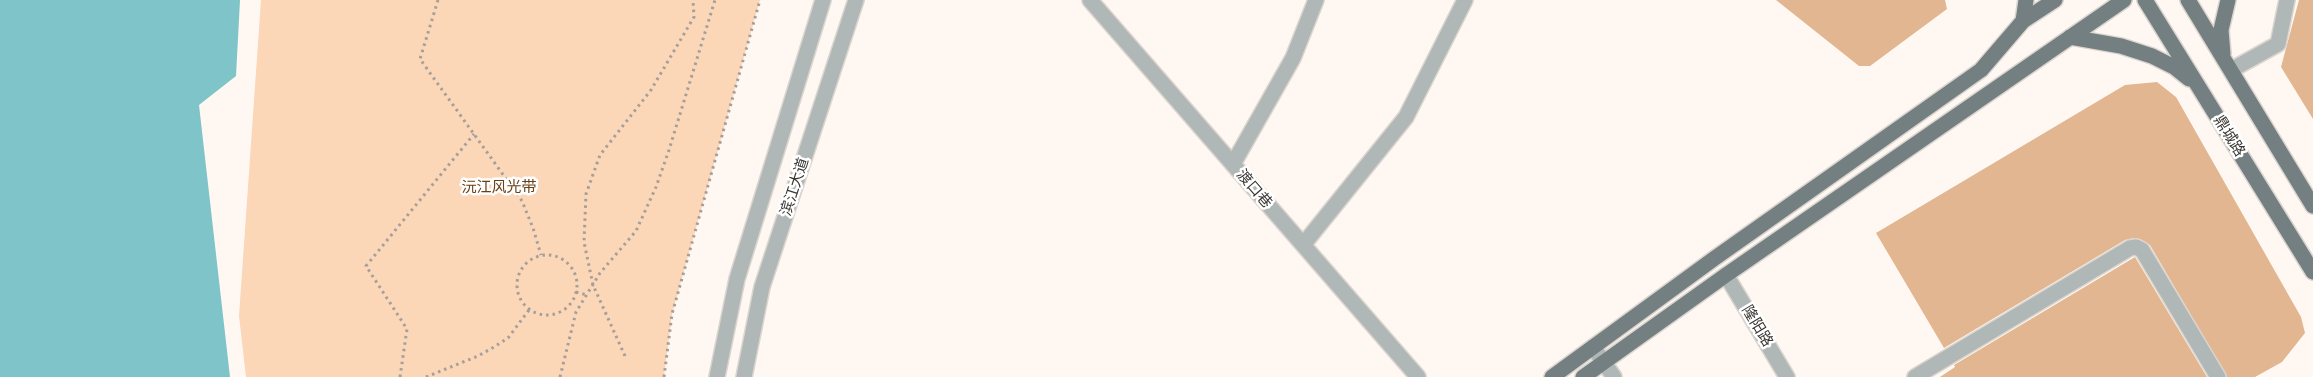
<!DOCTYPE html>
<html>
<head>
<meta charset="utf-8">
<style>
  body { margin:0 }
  canvas { display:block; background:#fff8f2 }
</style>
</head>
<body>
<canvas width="2313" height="377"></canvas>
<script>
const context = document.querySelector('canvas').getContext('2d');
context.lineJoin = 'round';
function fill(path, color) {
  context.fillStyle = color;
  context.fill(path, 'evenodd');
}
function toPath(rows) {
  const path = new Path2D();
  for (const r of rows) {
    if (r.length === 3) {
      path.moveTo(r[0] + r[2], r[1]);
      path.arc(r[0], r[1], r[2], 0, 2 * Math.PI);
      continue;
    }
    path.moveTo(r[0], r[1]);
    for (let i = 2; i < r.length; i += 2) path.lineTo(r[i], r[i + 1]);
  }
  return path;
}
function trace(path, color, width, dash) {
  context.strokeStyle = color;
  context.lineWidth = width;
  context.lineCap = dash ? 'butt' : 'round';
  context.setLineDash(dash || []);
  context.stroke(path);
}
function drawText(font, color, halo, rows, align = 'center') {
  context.font = font + ' "PT Sans Narrow","Noto Sans SC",sans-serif';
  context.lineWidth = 5;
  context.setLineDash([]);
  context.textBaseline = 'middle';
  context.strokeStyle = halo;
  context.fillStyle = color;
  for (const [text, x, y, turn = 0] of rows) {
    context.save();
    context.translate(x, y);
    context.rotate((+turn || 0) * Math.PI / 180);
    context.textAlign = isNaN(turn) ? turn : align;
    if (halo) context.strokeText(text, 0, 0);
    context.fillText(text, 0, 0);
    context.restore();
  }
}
fill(toPath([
  [261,0,760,0,672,314,664,377,246,377,239,316]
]), '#fbd6b7');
fill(toPath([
  [0,0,240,0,236,76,199,105,230,377,0,377]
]), '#7ec4c8');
fill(toPath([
  [1776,0,1945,0,1947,9,1870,66,1859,66],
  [2299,0,2313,0,2313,119,2281,67],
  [2157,82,2176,97,2301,317,2305,333,2282,362,2255,377,2227,377,2150,245,2140,239,2134,238,2125,240,1944,348,1876,233,2125,85],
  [2135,257,2207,377,1940,377,1955,367,1954,365]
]), '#e1b690');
const minor = toPath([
  [1090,0,1418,377],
  [2231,70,2278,44,2287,0],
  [1233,164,1293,58,1316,0],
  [1303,245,1406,117,1465,0],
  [1726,275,1787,377],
  [1593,347,1614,377],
  [717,377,737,279,823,0],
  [744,377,762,287,856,0],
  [1915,377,2130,248,2136,247,2142,250,2218,377]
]);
const major = toPath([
  [2145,0,2313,272],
  [2188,0,2313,206],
  [2023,21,2026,0],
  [2070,37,2121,46,2152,56,2174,67,2189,79],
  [2223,54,2221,30,2228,0],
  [1552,377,1715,258,1981,70,2023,21,2055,0],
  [1583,377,1726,275,2124,0]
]);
trace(minor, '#dbd5cf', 18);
trace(major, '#dbd5cf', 18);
trace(toPath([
  [438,0,420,59,522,201,533,228,541,255],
  [547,285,30],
  [576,292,587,295],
  [625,356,593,285,584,242,586,194,600,155,651,90,694,17,693,0],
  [400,377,407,329,366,266,474,134],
  [426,377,478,356,494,347,508,338,529,310],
  [560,377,576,312,600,273,636,231,656,187,669,150,715,0],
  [664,377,672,314,760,0]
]), '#a59f9b', 3, [2.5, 4]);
trace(minor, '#b0b7b7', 15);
trace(major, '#737f80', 15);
drawText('15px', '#393532', '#fff', [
  ["鼎城路",2229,136,58],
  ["滨江大道",795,187,-72],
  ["渡口巷",1254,189,49],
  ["隆阳路",1757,326,59]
]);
drawText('15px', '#6a4015', '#fff', [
  ["沅江风光带",499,188]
]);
</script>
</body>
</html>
